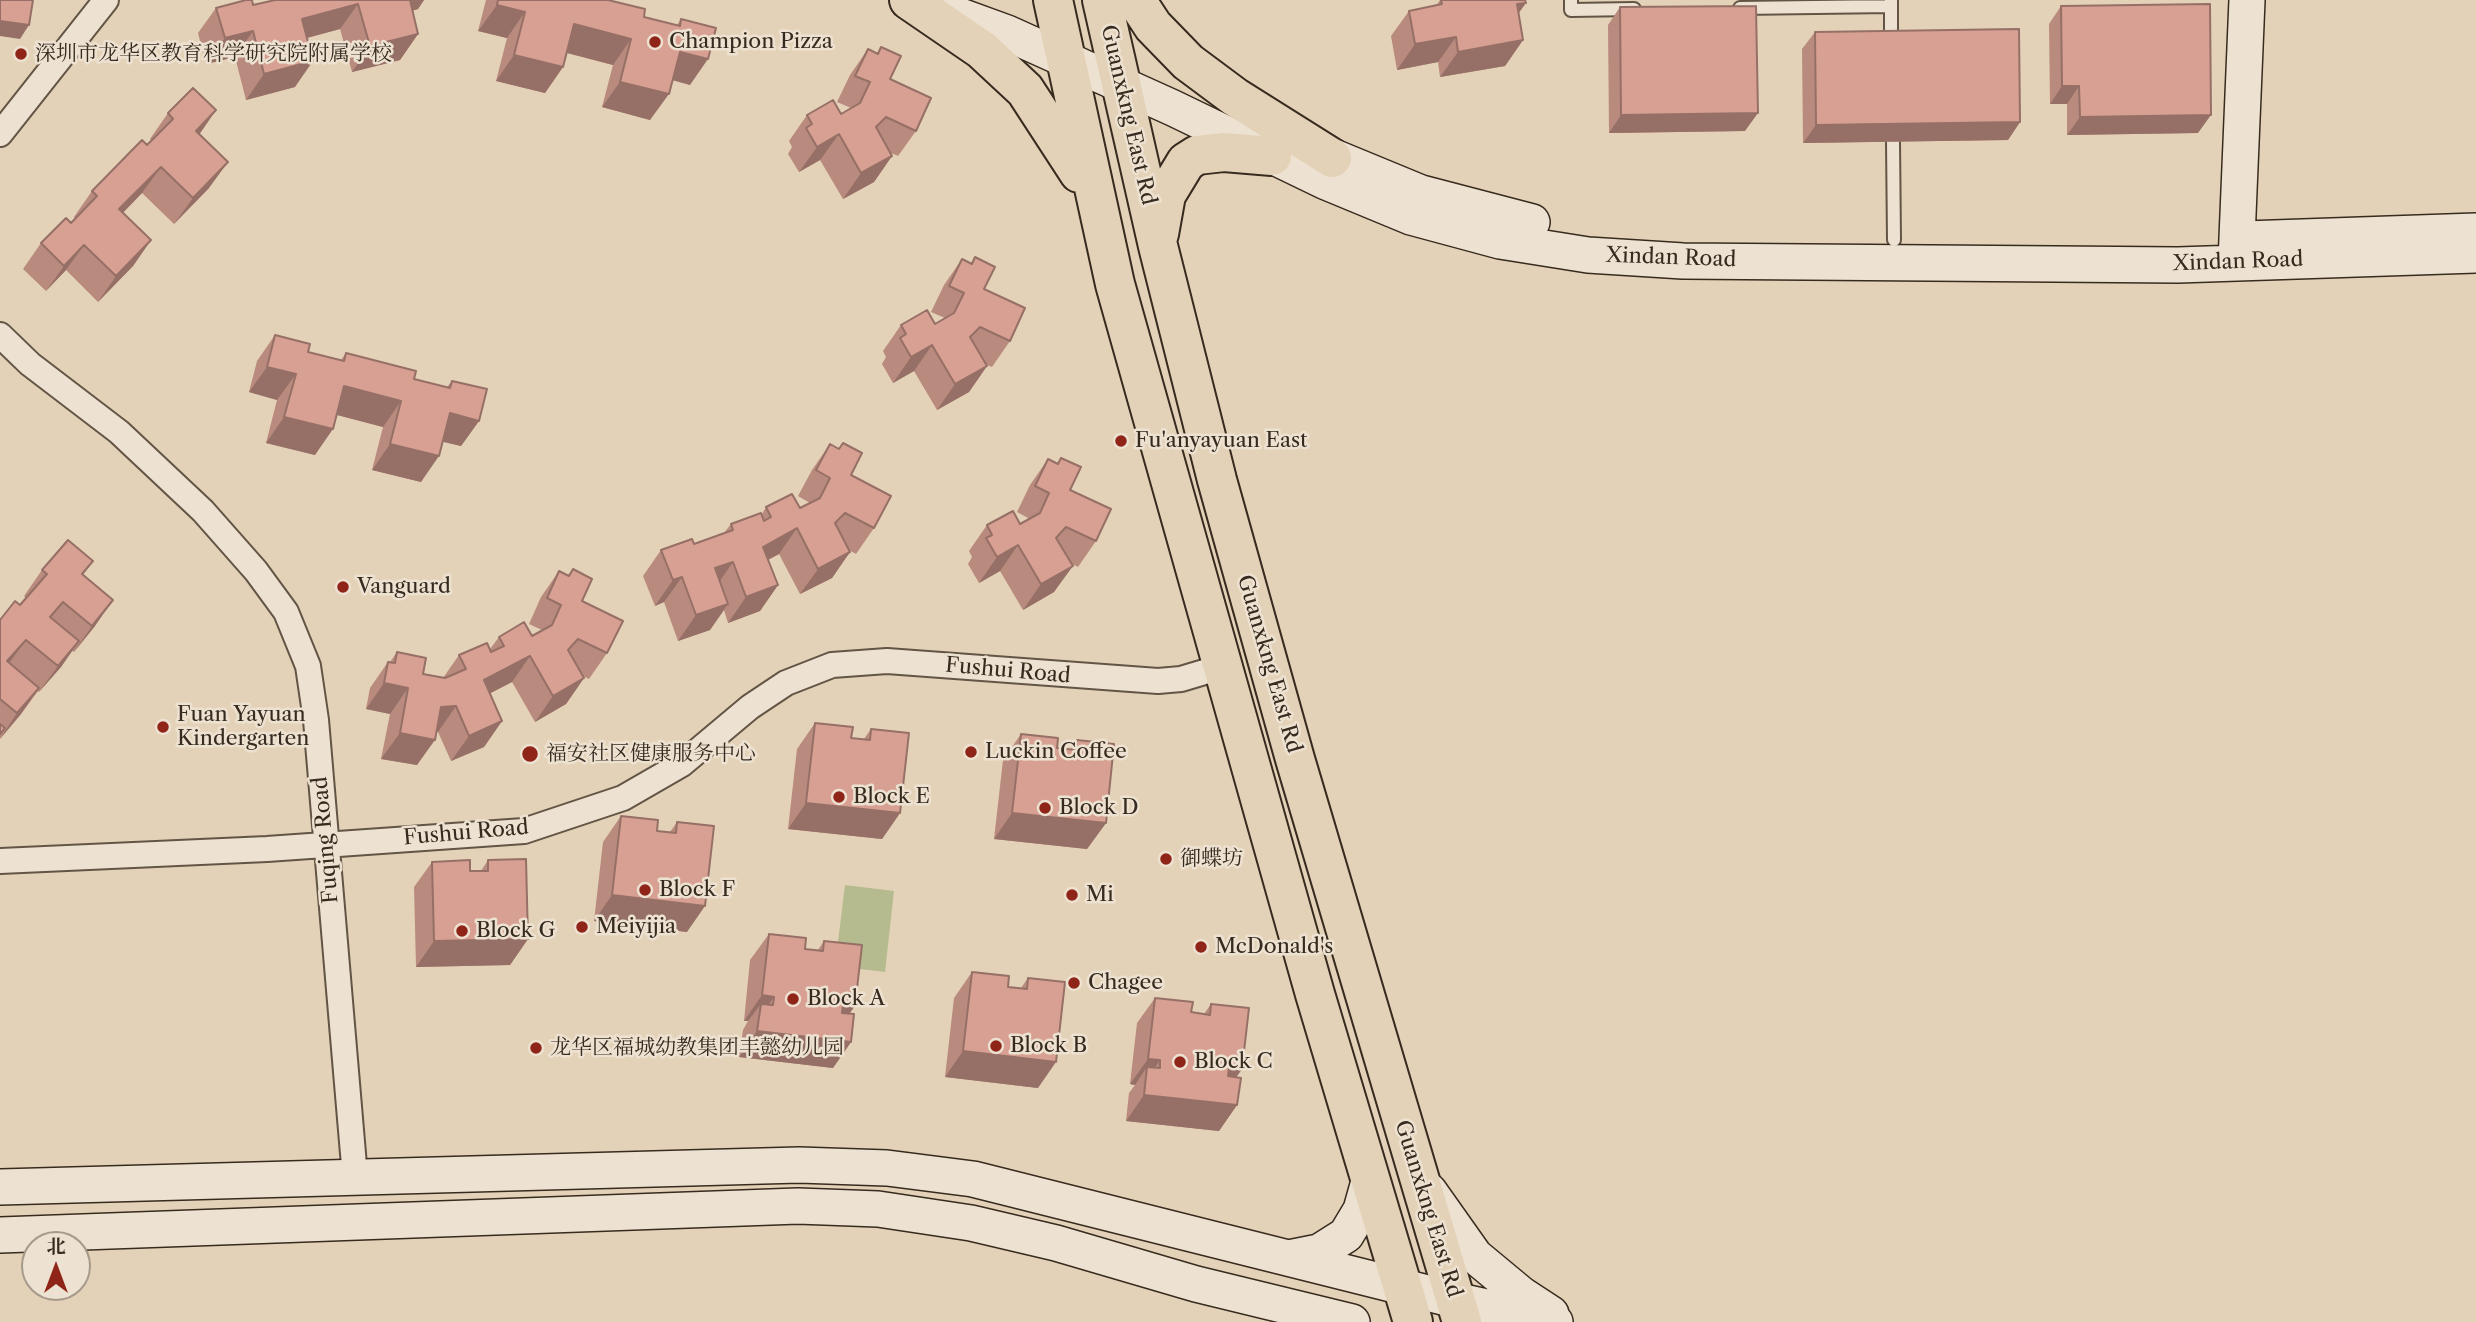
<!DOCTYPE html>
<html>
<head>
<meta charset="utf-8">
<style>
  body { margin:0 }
  #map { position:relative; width:2476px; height:1322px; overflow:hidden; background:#e4d2b8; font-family:"Libre Caslon Text","Noto Serif SC",serif }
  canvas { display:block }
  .north { position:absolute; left:21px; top:1231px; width:70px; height:70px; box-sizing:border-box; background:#ede2d1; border:2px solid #a4998a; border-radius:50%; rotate:0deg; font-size:19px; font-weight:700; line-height:28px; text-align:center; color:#372b1f }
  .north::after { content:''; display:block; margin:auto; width:24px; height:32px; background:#8f2418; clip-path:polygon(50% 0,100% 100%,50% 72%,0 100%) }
</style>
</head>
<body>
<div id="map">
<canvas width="2476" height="1322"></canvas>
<div class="north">北</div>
</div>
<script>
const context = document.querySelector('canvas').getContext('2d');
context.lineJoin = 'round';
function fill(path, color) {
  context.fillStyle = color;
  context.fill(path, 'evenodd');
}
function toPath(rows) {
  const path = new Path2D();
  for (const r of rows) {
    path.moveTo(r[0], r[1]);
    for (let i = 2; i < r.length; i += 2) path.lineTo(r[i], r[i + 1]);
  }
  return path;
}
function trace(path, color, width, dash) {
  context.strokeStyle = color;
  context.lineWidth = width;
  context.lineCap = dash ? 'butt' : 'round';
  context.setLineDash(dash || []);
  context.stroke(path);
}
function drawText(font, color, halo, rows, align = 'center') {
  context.font = font + ' "Libre Caslon Text","Noto Serif SC",serif';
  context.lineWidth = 5;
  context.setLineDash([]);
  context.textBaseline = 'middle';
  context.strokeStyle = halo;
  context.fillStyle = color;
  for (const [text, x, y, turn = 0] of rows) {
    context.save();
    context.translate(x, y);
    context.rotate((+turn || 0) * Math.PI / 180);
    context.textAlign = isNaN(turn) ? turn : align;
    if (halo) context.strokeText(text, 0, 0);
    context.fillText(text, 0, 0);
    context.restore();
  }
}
fill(toPath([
  [845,885,894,891,885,972,835,966]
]), '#b5bb8e');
const lane = toPath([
  [1571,0,1571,10,1634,9],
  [1891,0,1891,45],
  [1740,8,1891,6],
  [1893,141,1894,240]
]);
const street = toPath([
  [0,134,106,0],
  [0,335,30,364,119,432,203,511,256,571,286,612,308,666,316,720,355,1177],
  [0,861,267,849,524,831,623,798,682,764,750,707,786,683,832,665,887,661,1158,681,1181,679,1221,667]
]);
const secondary = toPath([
  [930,5,1007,33,1173,108,1324,181,1411,217,1500,241,1588,255,1683,261,2178,265,2476,255],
  [1307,146,1421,193,1532,222],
  [2245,239,2476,231],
  [2236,262,2247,0],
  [0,1187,799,1165,887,1168,973,1179,1455,1300,1555,1322],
  [1429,1191,1475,1256,1522,1295,1551,1314],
  [0,1235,798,1206,878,1209,971,1223,1056,1243,1196,1284,1352,1322],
  [1289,1258,1319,1252,1346,1235,1361,1210,1370,1178]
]);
const primary = toPath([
  [909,0,982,50,1025,90,1079,173],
  [1053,0,1115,284,1315,994,1413,1322],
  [1102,0,1158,246,1217,480,1295,759,1462,1322],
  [1136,0,1153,26,1188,62,1235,97,1332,158],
  [1159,234,1166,195,1186,162,1197,155,1224,152,1272,156]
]);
trace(lane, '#625545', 16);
trace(street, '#625545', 28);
trace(secondary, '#372b1f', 38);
trace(primary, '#372b1f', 42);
trace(lane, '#ede2d1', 12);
trace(street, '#ede2d1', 24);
trace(secondary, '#ede2d1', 35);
trace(primary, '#e4d2b8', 38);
fill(toPath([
  [424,0,418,9,412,11,418,34,400,60,352,72,340,29,307,38,295,87,246,100,235,57,206,64,198,33,216,8],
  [486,0,608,0,644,17,677,25,681,19,690,85,672,80,650,120,602,107,613,65,567,53,563,67,545,93,496,81,507,38,478,31],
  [1440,0,1525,0,1518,13,1523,40,1505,66,1440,77,1438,62,1397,70,1391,36,1409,11,1436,6],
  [2061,6,2198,133,2067,135,2067,104,2050,104,2049,24],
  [1620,7,1745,131,1609,133,1608,25],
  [1815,32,2020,122,2008,140,1803,143,1802,49],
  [881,47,890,79,916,131,898,156,891,153,892,156,874,182,843,199,820,160,799,172,788,154,792,147,789,141,807,115,841,114,851,108,837,102,850,75,868,49,877,53],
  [216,110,199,135,209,188,174,224,142,193,123,213,151,240,133,266,98,302,66,270,46,291,23,269,41,243,71,223,75,219,74,217,92,191,152,141,150,139,168,113],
  [975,257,984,289,1010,341,992,367,985,364,987,366,969,392,937,410,914,371,893,383,882,364,886,357,883,351,901,325,935,324,945,318,931,312,944,285,962,259,971,263],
  [275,335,308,352,341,360,346,353,414,379,447,387,452,381,479,421,461,446,443,442,421,482,372,470,383,427,337,415,315,455,266,443,277,400,249,392,257,361],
  [843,443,851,475,874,528,856,554,849,550,850,552,832,578,800,594,779,554,768,560,778,585,760,611,728,623,724,610,710,630,678,641,664,602,655,606,643,576,661,550,694,544,724,533,731,524,762,514,766,507,800,508,810,503,798,496,812,470,830,444,839,449],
  [1061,458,1070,490,1096,541,1078,567,1072,564,1054,592,1023,610,1000,571,979,583,968,564,972,557,969,551,987,525,1020,524,1030,519,1017,512,1030,485,1048,459,1057,464],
  [93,561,83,575,95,626,74,652,72,651,61,667,39,692,38,691,21,714,0,739,0,620,20,605,26,598,24,596,42,570],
  [573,569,582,601,607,653,589,679,583,676,584,678,566,704,535,722,512,682,490,693,502,721,484,747,451,761,438,732,436,732,417,765,381,759,390,714,366,709,370,688,388,662,390,662,397,652,423,674,443,678,459,655,490,649,499,637,532,636,542,630,529,624,541,597,559,571,568,575],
  [815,723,851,738,864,739,871,729,900,813,882,839,788,829,797,749],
  [1021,734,1057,748,1070,750,1077,740,1106,823,1087,849,994,839,1003,760],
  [621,816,657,831,670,832,677,822,687,932,594,921,603,842],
  [488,860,528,939,510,965,416,967,414,887,432,862,470,871,481,871],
  [769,934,805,949,818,950,824,941,849,1014,851,1042,833,1068,739,1057,743,1030,748,1021,744,1021,750,960],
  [972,972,1008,987,1021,988,1028,978,1038,1088,945,1077,954,998],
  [1155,998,1191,1012,1204,1014,1211,1004,1242,1069,1236,1077,1237,1105,1219,1131,1126,1121,1129,1093,1135,1085,1130,1084,1137,1023]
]), '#b98a7e');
fill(toPath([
  [401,0,424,0,418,9,389,17],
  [1526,3,1508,28,1517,4],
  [358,4,340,29,284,44,302,19],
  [497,5,525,12,507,38,478,31],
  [0,21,29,25,20,39,0,36],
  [574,24,631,39,613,65,556,50],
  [253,31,235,57,206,64,225,38],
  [418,34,400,60,352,72,370,46],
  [1456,37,1438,62,1397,70,1415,44],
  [1523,40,1505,66,1440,77,1458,52],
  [680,52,708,59,690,85,662,77],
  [514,55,563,67,545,93,496,81],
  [313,61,295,87,246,100,264,74],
  [620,82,669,94,650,120,602,107],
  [2062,86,2079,86,2067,104,2050,104],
  [216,110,198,136,196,131],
  [1758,113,1745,131,1609,133,1621,115],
  [2211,115,2198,133,2067,135,2080,117],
  [2020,122,2008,140,1803,143,1816,125],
  [839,134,820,160,799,172,817,147],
  [892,156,874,182,843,199,861,173],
  [228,162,209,188,174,224,193,198],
  [161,167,142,193,101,235,119,209],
  [151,240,133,266,98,302,116,276],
  [84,245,66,270,46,291,64,266],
  [932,345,914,371,893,383,911,357],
  [987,366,969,392,937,410,955,384],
  [267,367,296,374,277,400,249,392],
  [344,386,401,401,383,427,326,412],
  [450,413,479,421,461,446,432,439],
  [284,417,333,429,315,455,266,443],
  [390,444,439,456,421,482,372,470],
  [797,528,779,554,745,572,763,547],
  [1018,545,1000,571,979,583,997,557],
  [850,552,832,578,800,594,818,569],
  [733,562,715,588,715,568],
  [1073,566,1054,592,1023,610,1041,584],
  [682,577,664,602,655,606,673,580],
  [778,585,760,611,728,623,746,597],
  [113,600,95,626,74,652,92,626],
  [728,604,710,630,678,641,696,615],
  [26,640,7,666,7,661],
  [79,641,61,667,39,692,58,666],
  [530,656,512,682,466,706,484,680],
  [584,678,566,704,535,722,553,696],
  [384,683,408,688,390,714,366,709],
  [39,688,21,714,0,739,17,713],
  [456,706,438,732,423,733,441,707],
  [502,721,484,747,451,761,469,736],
  [400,733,435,740,417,765,381,759],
  [806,803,900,813,882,839,788,829],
  [1012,813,1106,823,1087,849,994,839],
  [612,895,705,906,687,932,594,921],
  [528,939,510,965,416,967,434,941],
  [762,995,774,997,759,1018,761,1004,748,1021,744,1021],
  [843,1004,855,1006,837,1031],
  [757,1031,851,1042,833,1068,739,1057],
  [963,1051,1056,1062,1038,1088,945,1077],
  [1148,1059,1160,1060,1146,1081,1147,1067,1135,1085,1130,1084],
  [1229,1068,1242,1069,1224,1095],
  [1144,1095,1237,1105,1219,1131,1126,1121]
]), '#967066');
const building = toPath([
  [0,0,33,0,29,25,0,21,0,0],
  [246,0,252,0,253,5,275,0,410,0,418,34,370,46,358,4,302,19,313,61,264,74,253,31,225,38,216,8,246,0],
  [498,0,608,0,645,9,644,17,680,26,681,19,716,28,708,59,680,52,669,94,620,82,631,39,574,24,563,67,514,55,525,12,497,5,498,0],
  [1441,0,1525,0,1526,3,1517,4,1523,40,1458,52,1456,37,1415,44,1409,11,1442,4,1441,0],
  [2210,4,2211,115,2080,117,2079,86,2062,86,2061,6,2210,4],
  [1756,6,1758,113,1621,115,1620,7,1756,6],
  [2019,29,2020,122,1816,125,1815,32,2019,29],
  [881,47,901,56,890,79,931,98,916,131,886,117,876,127,892,156,861,173,839,134,817,147,806,128,812,124,807,115,833,100,841,114,860,103,870,82,855,76,868,49,878,54,881,47],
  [193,88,216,110,196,131,228,162,193,198,161,167,119,209,151,240,116,276,84,245,64,266,41,243,66,218,71,223,97,196,92,191,142,140,147,145,173,119,168,113,193,88],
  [975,257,995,267,984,289,1025,308,1010,341,980,327,970,337,987,366,955,384,932,345,911,357,900,338,906,334,901,325,927,310,935,324,954,313,964,293,949,286,962,259,972,264,975,257],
  [275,335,310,344,308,352,344,361,346,353,416,371,414,379,450,388,452,381,487,389,479,421,450,413,439,456,390,444,401,401,344,386,333,429,284,417,296,374,267,367,275,335],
  [843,443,862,453,851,475,891,496,874,528,845,513,835,523,850,552,818,569,797,528,763,547,778,585,746,597,733,562,715,568,728,604,696,615,682,577,673,580,661,550,692,539,694,544,733,530,731,524,761,513,764,521,771,517,766,507,792,494,800,508,820,498,830,478,816,470,830,444,839,449,843,443],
  [1061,458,1081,467,1070,490,1111,509,1096,541,1066,527,1056,538,1073,566,1041,584,1018,545,997,557,986,538,992,535,987,525,1013,511,1020,524,1040,513,1049,493,1035,486,1048,459,1058,464,1061,458],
  [68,540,93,561,82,574,113,600,92,626,63,602,50,617,79,641,58,666,26,640,7,661,39,688,17,713,0,699,0,620,15,601,20,605,47,574,42,570,68,540],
  [573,569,592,579,582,601,623,621,607,653,578,639,568,650,584,678,553,696,530,656,484,680,502,721,469,736,456,706,441,707,435,740,400,733,408,688,384,683,388,662,395,663,397,652,426,658,423,674,445,678,466,669,459,655,487,643,491,652,504,646,499,637,524,622,532,636,552,625,561,605,547,598,559,571,569,576,573,569],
  [815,723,853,727,851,738,870,740,871,729,909,733,900,813,806,803,815,723],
  [0,724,5,728,0,734,0,724],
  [1021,734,1058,738,1057,748,1076,750,1077,740,1114,744,1106,823,1012,813,1021,734],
  [621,816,658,820,657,831,676,833,677,822,714,826,705,906,612,895,621,816],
  [526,859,528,939,434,941,432,862,470,860,470,871,488,871,488,860,526,859],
  [769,934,806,938,805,949,823,951,824,941,862,945,855,1006,843,1004,842,1013,854,1014,851,1042,757,1031,761,1004,773,1005,774,997,762,995,769,934],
  [972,972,1009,976,1008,987,1027,989,1028,978,1065,982,1056,1062,963,1051,972,972],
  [1155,998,1193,1002,1191,1012,1210,1015,1211,1004,1249,1008,1242,1069,1229,1068,1228,1076,1241,1078,1237,1105,1144,1095,1147,1067,1160,1068,1160,1060,1148,1059,1155,998]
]);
fill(building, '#d7a092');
trace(building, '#967066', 2);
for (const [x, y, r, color] of [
  [655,42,7,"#8f2418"],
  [21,54,7,"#8f2418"],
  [1121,441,7,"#8f2418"],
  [343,587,7,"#8f2418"],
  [163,727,7,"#8f2418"],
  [971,752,7,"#8f2418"],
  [530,754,9,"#8f2418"],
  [839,797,7,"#8f2418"],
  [1045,808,7,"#8f2418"],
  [1166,859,7,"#8f2418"],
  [645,890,7,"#8f2418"],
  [1072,895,7,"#8f2418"],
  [582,927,7,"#8f2418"],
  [462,931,7,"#8f2418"],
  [1201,947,7,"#8f2418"],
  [1074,983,7,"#8f2418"],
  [793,999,7,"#8f2418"],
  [996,1046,7,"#8f2418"],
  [536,1048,7,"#8f2418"],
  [1180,1062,7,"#8f2418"]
]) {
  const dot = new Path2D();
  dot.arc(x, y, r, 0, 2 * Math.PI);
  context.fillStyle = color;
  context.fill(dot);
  trace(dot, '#ede2d1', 2.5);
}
drawText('21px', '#372b1f', '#ede2d1', [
  ["Champion Pizza",669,42],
  ["深圳市龙华区教育科学研究院附属学校",35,54],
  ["Fu'anyayuan East",1135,441],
  ["Vanguard",357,587],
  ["Fuan Yayuan",177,715],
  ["Kindergarten",177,739],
  ["Luckin Coffee",985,752],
  ["福安社区健康服务中心",546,754],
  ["Block E",853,797],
  ["Block D",1059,808],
  ["御蝶坊",1180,859],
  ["Block F",659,890],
  ["Mi",1086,895],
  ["Meiyijia",596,927],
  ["Block G",476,931],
  ["McDonald's",1215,947],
  ["Chagee",1088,983],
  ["Block A",807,999],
  ["Block B",1010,1046],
  ["龙华区福城幼教集团丰懿幼儿园",550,1048],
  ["Block C",1194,1062]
], 'left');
drawText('21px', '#372b1f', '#ede2d1', [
  ["Guanxkng East Rd",1128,115,77],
  ["Xindan Road",1671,258,2],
  ["Xindan Road",2238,262,-2],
  ["Guanxkng East Rd",1269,664,74],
  ["Fushui Road",1008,671,5],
  ["Fushui Road",466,833,-5],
  ["Fuqing Road",326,840,-95],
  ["Guanxkng East Rd",1428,1209,73]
]);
</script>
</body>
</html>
